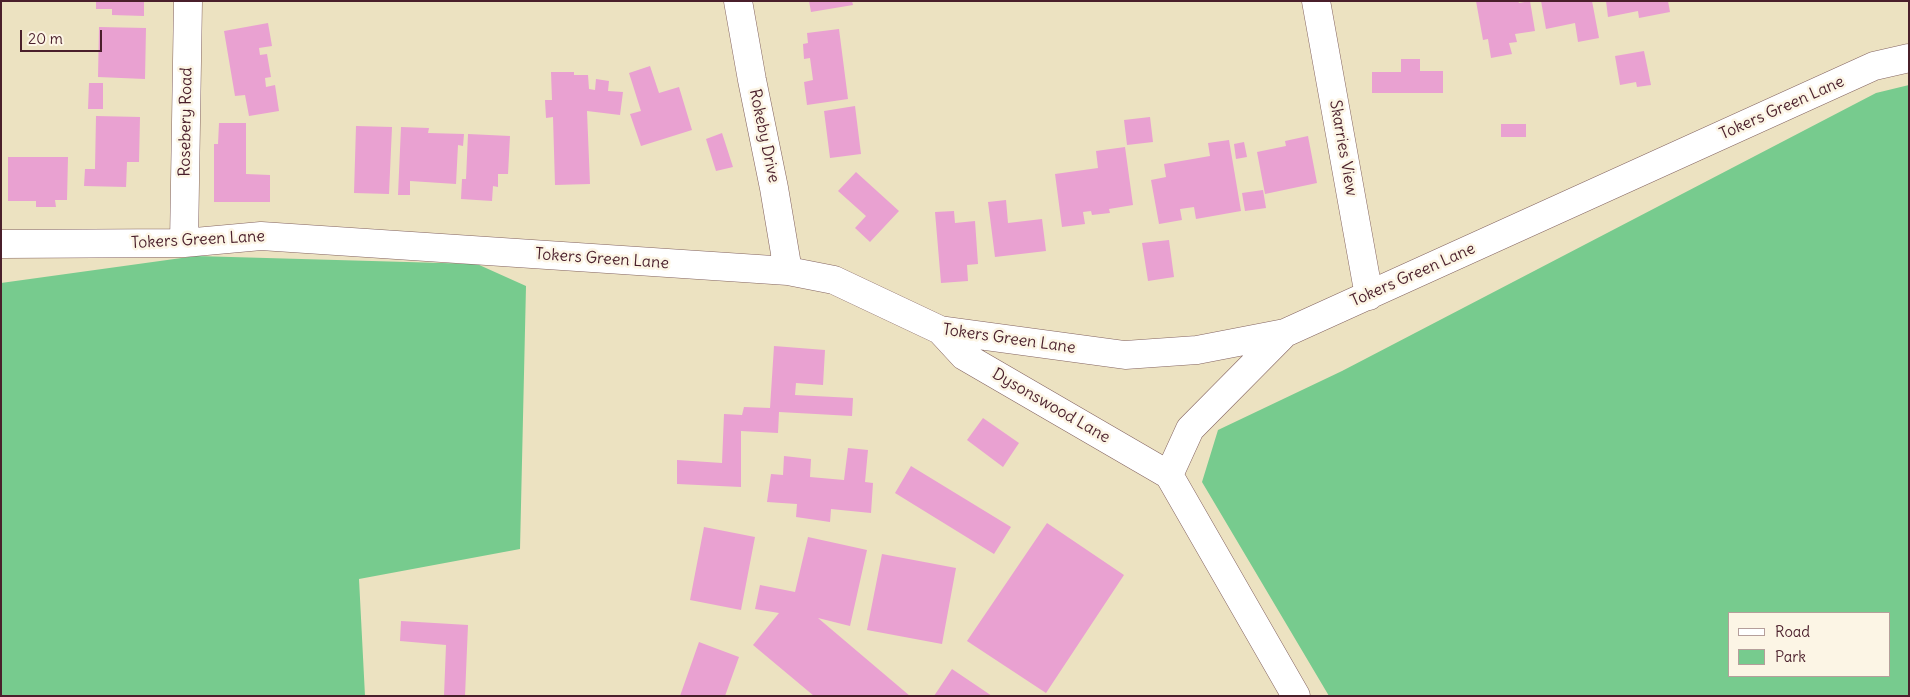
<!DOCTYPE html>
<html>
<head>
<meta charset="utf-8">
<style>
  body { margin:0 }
  #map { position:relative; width:1910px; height:697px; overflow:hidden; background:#ece2c1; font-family:Delius,sans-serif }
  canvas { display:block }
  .frame { position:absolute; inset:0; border:2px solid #4a1f2b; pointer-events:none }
  .legend { position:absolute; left:1728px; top:612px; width:162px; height:65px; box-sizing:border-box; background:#fcf5e5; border:1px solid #b59f9b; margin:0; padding:6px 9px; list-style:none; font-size:15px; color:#4a1f2b }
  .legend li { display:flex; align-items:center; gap:10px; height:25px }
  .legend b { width:25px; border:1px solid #b59f9b }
  .scale { position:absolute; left:20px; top:30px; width:82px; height:22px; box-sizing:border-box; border:2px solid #4a1f2b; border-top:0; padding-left:6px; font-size:15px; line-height:18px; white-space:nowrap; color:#4a1f2b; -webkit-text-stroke:4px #fcf5e5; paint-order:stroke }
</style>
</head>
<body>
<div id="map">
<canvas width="1910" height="697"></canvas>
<div class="frame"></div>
<ul class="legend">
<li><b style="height:6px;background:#fff"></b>Road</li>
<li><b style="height:14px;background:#77cb8e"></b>Park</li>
</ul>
<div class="scale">20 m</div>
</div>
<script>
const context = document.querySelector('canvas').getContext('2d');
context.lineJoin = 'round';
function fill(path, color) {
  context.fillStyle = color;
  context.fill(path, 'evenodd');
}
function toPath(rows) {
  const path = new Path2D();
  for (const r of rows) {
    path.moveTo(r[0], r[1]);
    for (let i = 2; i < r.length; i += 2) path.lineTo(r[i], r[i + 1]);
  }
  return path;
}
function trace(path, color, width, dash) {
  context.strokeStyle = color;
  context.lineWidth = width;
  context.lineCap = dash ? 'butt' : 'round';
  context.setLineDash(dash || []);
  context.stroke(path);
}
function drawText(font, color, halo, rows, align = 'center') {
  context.font = font + ' Delius,sans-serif';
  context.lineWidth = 5;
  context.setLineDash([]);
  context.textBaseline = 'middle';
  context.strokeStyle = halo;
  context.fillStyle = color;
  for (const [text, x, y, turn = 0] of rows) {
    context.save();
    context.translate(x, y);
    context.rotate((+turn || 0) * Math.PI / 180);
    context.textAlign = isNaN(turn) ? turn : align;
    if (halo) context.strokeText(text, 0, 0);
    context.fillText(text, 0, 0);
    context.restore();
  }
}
fill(toPath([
  [1909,85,1909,696,1329,696,1202,482,1218,430,1342,371,1876,93],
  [1729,613,1889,613,1889,676,1729,676],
  [196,256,477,264,526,286,520,549,359,579,365,696,1,696,1,283]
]), '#77cb8e');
fill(toPath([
  [96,1,144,1,144,16,112,15,112,9,96,9],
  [809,1,852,1,853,5,811,12],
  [1476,1,1518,1,1519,3,1530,1,1535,31,1515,34,1517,42,1509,43,1512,54,1491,58,1488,39,1483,40],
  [1541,1,1592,1,1599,38,1578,42,1575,23,1546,29],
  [1606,1,1668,1,1670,12,1639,18,1638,11,1608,17],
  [268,23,272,46,259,48,260,55,267,54,271,77,265,78,266,87,275,85,279,111,249,116,245,95,235,96,224,31],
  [99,27,146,28,145,79,98,77],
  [839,29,848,99,807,105,804,82,813,80,810,58,804,59,803,44,808,43,807,33],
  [1644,51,1651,85,1637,87,1636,82,1620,85,1615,56],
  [1401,59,1420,59,1420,71,1443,71,1443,93,1372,93,1372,72,1401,72],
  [650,66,659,93,679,87,692,130,641,146,630,114,641,111,629,73],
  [551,72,574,72,574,75,588,75,589,89,595,90,596,79,609,81,608,91,623,92,620,115,587,111,590,184,555,185,553,117,546,118,545,100,552,100],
  [89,83,103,83,103,109,88,109],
  [855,106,861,154,830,158,824,111],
  [96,116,140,117,139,162,127,162,126,187,84,186,85,169,95,169],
  [1150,117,1153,142,1127,145,1124,120],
  [219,123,246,123,246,174,270,175,270,202,214,202,214,144,218,144],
  [1501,124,1526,124,1526,137,1501,137],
  [356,126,392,127,389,194,354,193],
  [401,127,429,128,428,133,464,134,463,146,458,145,456,184,410,181,410,195,398,195],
  [722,133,733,167,716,171,706,139],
  [468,134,510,136,508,174,498,174,498,187,493,186,492,201,461,199,462,179,466,179],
  [1308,136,1317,183,1265,194,1257,152,1286,146,1285,141],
  [1229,140,1241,211,1196,219,1194,207,1180,209,1182,220,1159,224,1151,180,1166,177,1164,164,1210,156,1208,143],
  [1244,142,1247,157,1236,159,1234,144],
  [1125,147,1133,205,1109,209,1110,213,1092,215,1091,211,1083,212,1085,224,1062,227,1055,174,1098,168,1096,151],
  [8,157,68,157,67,200,55,200,56,207,36,207,36,201,8,201],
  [856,172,899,211,870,242,855,228,866,216,838,191],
  [1263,190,1266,208,1245,211,1242,193],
  [1006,200,1008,223,1042,219,1046,251,995,257,988,202],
  [954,211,955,223,975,221,978,264,967,265,968,281,941,283,935,212],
  [1169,240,1174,277,1148,281,1142,243],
  [774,346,825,350,823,385,796,383,795,395,853,398,852,416,779,412,778,433,741,431,741,487,677,484,677,460,722,463,724,414,742,415,744,407,770,408],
  [983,418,1019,443,1003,467,967,440],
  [848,448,868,450,865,482,873,483,871,513,831,509,830,522,796,517,797,504,767,502,771,474,783,475,784,456,811,459,810,477,844,480],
  [911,466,1011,527,994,554,895,493],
  [1047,523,1124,575,1046,693,967,641],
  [704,527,755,537,741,610,690,600],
  [808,537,867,550,850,626,818,618,910,696,814,696,753,645,779,613,755,609,760,585,795,592],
  [882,554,956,568,942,644,867,630],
  [401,621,468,625,465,696,444,696,446,645,400,641],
  [699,642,739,657,725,696,680,696],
  [952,669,992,696,934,696]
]), '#e9a1d1');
const street = toPath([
  [738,1,752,80,774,188,788,271],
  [1316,1,1369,296],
  [184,243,188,1],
  [1,244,184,243,261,236,788,271,834,280,940,330,1125,355,1197,350,1285,333,1874,66,1909,58],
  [940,330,964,356,1169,475,1296,696],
  [1169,475,1190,429,1285,333]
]);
trace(street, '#836360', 29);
trace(street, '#fff', 28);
drawText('16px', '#4a1f2b', '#fcf5e5', [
  ["Tokers Green Lane",1782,108,-24],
  ["Rosebery Road",186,122,-89],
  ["Rokeby Drive",764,136,78],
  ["Skarries View",1343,148,80],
  ["Tokers Green Lane",198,240,-3],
  ["Tokers Green Lane",602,259,4],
  ["Tokers Green Lane",1413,275,-24],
  ["Tokers Green Lane",1009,339,8],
  ["Dysonswood Lane",1051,406,30]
]);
</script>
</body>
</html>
